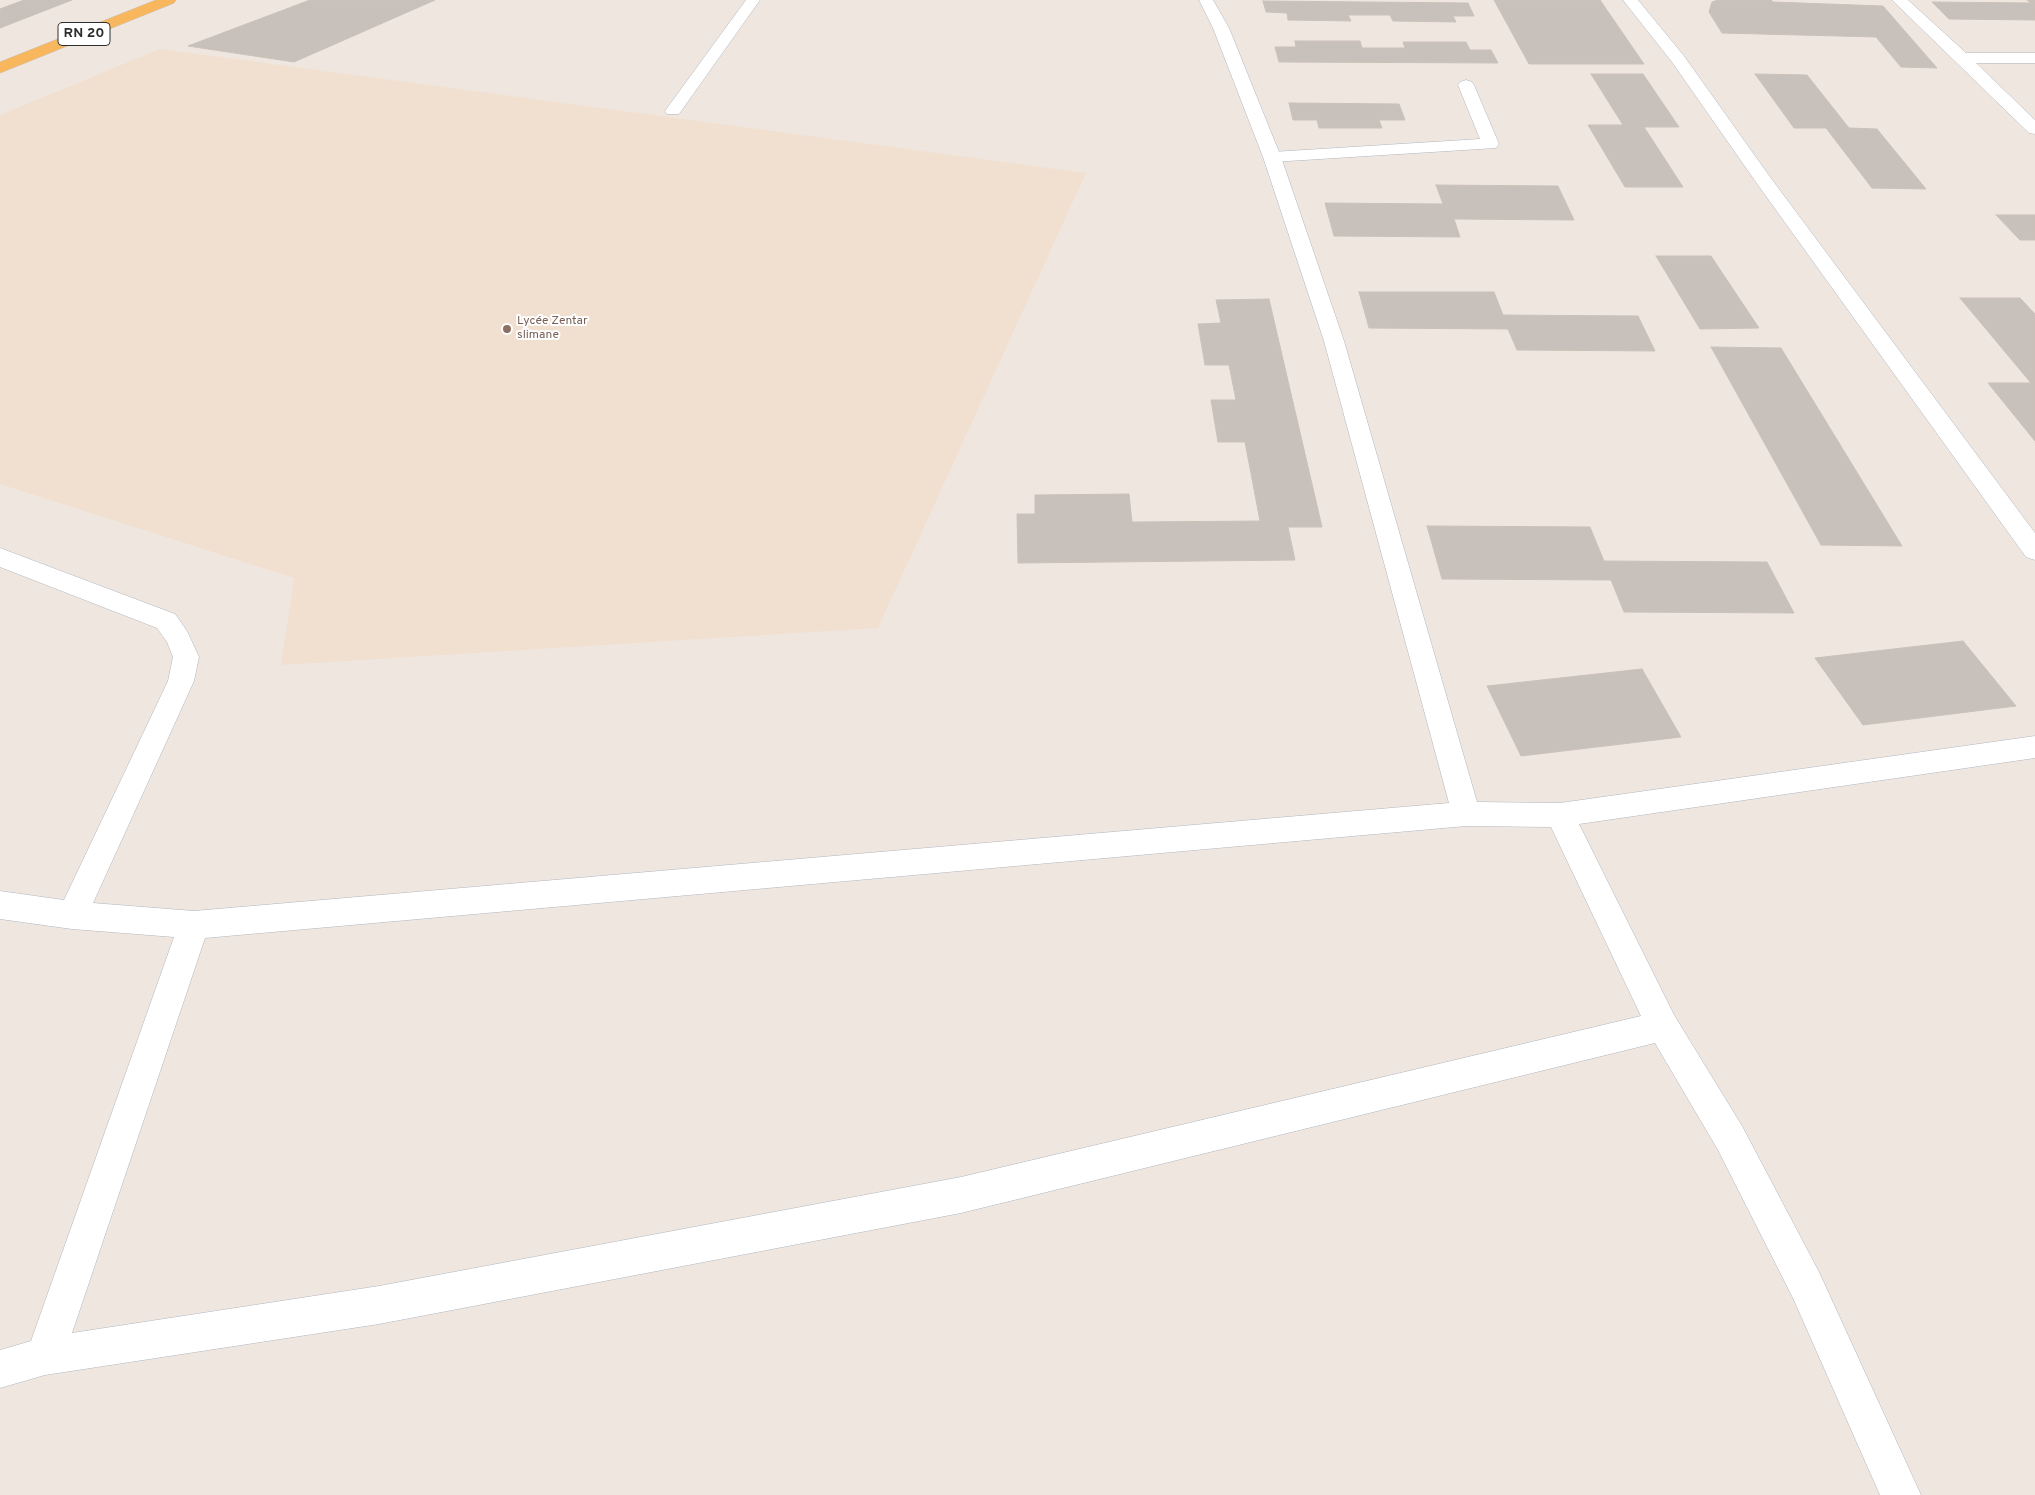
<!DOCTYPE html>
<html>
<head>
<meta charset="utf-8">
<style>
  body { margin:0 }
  canvas { display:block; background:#efe6e0 }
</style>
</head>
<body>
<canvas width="2035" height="1495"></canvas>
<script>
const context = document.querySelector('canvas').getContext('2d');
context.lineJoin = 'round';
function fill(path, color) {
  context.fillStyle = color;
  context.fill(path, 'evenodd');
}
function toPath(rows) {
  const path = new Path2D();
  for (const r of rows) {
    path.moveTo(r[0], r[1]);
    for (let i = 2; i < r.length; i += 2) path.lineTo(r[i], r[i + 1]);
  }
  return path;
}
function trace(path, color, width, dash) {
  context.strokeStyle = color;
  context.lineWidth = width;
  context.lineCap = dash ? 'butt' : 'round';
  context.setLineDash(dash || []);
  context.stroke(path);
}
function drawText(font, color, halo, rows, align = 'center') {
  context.font = font + ' Overpass,sans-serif';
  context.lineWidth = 4;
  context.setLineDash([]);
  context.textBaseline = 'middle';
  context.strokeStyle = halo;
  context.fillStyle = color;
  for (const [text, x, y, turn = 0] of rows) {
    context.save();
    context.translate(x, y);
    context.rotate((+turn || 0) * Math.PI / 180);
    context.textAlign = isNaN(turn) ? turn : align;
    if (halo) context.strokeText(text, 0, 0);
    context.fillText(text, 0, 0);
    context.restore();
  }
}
fill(toPath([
  [160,49,1086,173,878,628,281,665,294,578,0,484,0,115]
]), '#f1e0cf');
const building = toPath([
  [24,0,72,0,0,28,0,9,24,0],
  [310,0,435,0,294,62,188,46,310,0],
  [1494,0,1600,0,1644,64,1529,64,1494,0],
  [1718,0,1771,0,1773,2,1883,6,1937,68,1901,67,1876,37,1722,33,1709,12,1712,2,1718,0],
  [2027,0,2035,0,2035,20,1949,19,1932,2,2031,3,2027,0],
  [1263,1,1468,3,1474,16,1453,16,1456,22,1393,21,1390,15,1348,15,1351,21,1288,20,1287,13,1266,12,1263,1],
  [1295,41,1360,41,1362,48,1405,48,1403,42,1466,42,1470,50,1491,50,1498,63,1279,62,1275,47,1296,47,1295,41],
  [1591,74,1643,74,1679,127,1644,127,1683,187,1625,187,1588,125,1623,125,1591,74],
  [1755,74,1807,75,1849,128,1877,129,1926,189,1872,188,1826,128,1794,128,1755,74],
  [1289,103,1399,104,1405,120,1379,120,1382,128,1319,128,1317,120,1293,120,1289,103],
  [1436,185,1558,186,1574,220,1454,219,1460,237,1334,236,1325,203,1443,204,1436,185],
  [1996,215,2035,215,2035,240,2020,240,1996,215],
  [1656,256,1711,256,1759,328,1700,329,1656,256],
  [1359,292,1494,292,1503,315,1638,316,1655,351,1517,350,1508,329,1369,328,1359,292],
  [1960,298,2020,298,2035,314,2035,441,1988,383,2031,383,1960,298],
  [1269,299,1322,527,1288,527,1295,560,1018,563,1017,514,1035,514,1035,495,1129,494,1132,522,1260,521,1245,442,1218,442,1211,400,1236,400,1229,365,1205,365,1198,324,1221,323,1216,300,1269,299],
  [1711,347,1781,348,1902,546,1821,545,1711,347],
  [1427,526,1590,527,1604,561,1767,562,1794,613,1624,612,1611,580,1442,579,1427,526],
  [1963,641,2016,706,1863,725,1815,658,1963,641],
  [1642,669,1681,737,1521,756,1487,686,1642,669]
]);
fill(building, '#c8c1bb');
trace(building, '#cbc1b9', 1);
const service = toPath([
  [746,0,760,0,679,114,667,114,665,111,746,0],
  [1892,0,1908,0,1966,53,2035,53,2035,63,1976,63,2035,120,2035,134,2029,133,1892,0],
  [1466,80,1472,82,1474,85,1499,144,1496,148,1272,162,1266,161,1263,157,1266,153,1272,152,1480,139,1458,85,1460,82,1466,80]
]);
const minor = toPath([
  [1199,0,1213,0,1229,28,1281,157,1344,341,1477,802,1560,803,2035,736,2035,758,1579,824,1674,1015,1742,1126,1819,1272,1921,1495,1880,1495,1793,1298,1718,1150,1655,1043,961,1213,379,1324,45,1375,0,1388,0,1350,31,1341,174,937,72,929,0,919,0,891,64,900,168,681,173,657,167,642,157,628,0,567,0,548,175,614,187,631,199,657,194,681,93,903,194,911,1449,803,1324,341,1263,157,1213,28,1199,0],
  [1466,826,1551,827,1641,1016,961,1177,379,1286,72,1333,205,938,1466,826],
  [1623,0,1638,0,1684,56,1770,177,2035,533,2035,560,2026,557,1758,185,1672,62,1623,0]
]);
const primary = toPath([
  [156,0,176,0,174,3,0,73,0,62,156,0]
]);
trace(service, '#b0b6be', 1);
trace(minor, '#b0b6be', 1);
trace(primary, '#c4c4c4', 1);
fill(service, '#fff');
fill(minor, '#fff');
fill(primary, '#f8b65d');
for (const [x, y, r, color] of [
  [507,329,5,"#8d6e63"]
]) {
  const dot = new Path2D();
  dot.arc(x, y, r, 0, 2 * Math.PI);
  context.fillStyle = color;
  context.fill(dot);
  trace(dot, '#fff', 2);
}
drawText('12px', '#785e54', '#fff', [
  ["Lycée Zentar",517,322],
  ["slimane",517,336]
], 'left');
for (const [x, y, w] of [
  [84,34,52]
]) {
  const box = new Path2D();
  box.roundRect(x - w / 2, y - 11.5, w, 23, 4);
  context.fillStyle = '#fff';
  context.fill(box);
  trace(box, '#2e2e2e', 1);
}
drawText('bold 14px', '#2e2e2e', null, [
  ["RN 20",84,34]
]);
</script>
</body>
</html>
